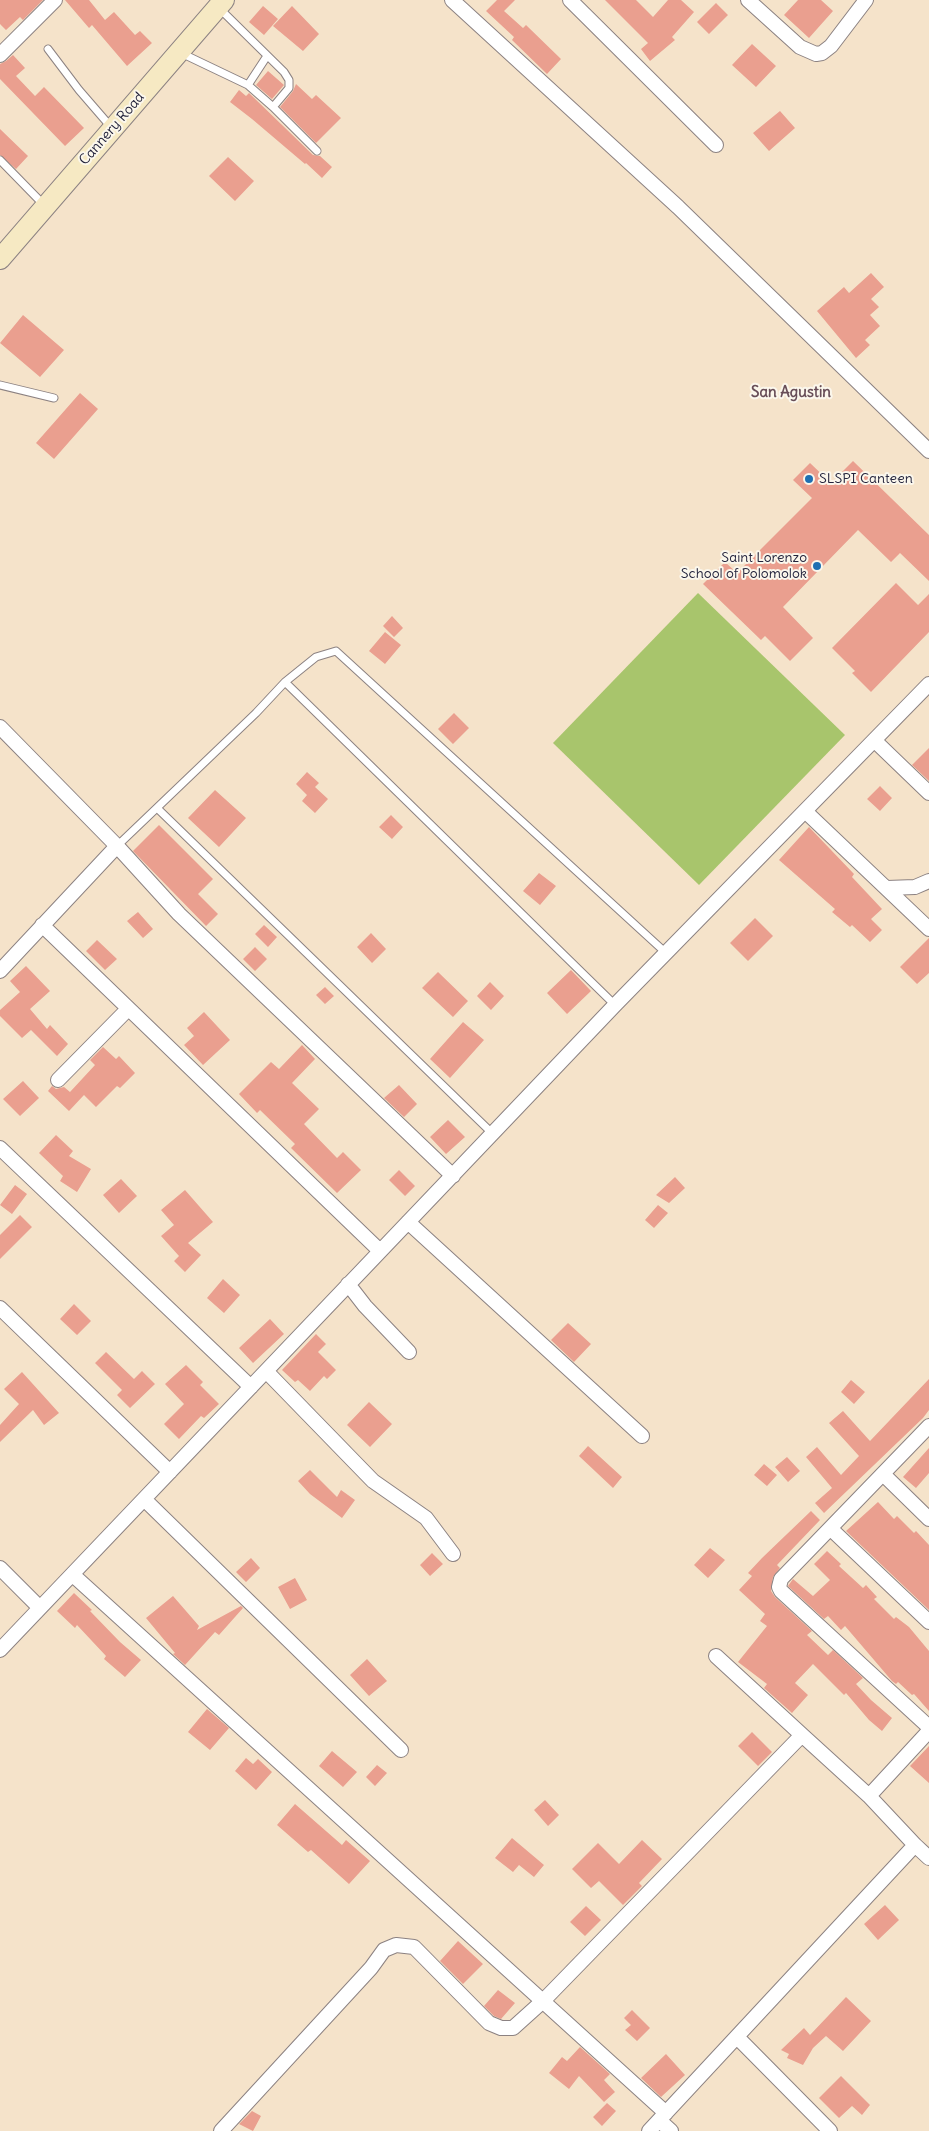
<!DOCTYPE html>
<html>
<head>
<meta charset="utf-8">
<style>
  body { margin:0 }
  canvas { display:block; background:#f5e3ca }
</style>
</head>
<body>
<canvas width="929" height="2131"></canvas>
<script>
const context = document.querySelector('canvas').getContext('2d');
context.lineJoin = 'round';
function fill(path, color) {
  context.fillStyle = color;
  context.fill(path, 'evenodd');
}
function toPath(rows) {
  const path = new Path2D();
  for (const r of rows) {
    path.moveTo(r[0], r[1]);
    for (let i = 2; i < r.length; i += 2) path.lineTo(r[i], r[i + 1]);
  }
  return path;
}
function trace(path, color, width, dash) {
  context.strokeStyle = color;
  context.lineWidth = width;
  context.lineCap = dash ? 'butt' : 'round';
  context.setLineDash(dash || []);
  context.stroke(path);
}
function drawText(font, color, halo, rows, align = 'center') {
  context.font = font + ' Delius,sans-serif';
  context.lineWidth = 4;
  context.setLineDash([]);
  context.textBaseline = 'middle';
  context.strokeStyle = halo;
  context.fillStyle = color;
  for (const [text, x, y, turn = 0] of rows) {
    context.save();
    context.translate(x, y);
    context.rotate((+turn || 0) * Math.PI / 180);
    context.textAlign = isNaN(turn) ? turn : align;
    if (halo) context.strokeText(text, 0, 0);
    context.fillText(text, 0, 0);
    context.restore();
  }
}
fill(toPath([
  [698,593,845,735,699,885,553,743]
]), '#a8c56c');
fill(toPath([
  [0,0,43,0,23,20,20,17,6,30,0,24],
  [65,0,89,0,105,20,114,12,135,35,140,31,152,43,127,66,92,25,89,28],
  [497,0,515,0,504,11,523,28,526,25,561,59,547,74,512,40,514,37,486,11],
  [605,0,636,0,653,17,668,0,681,0,694,12,672,37,675,40,650,61,641,49,648,43],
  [798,0,821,0,833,11,809,38,784,15],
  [716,3,728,15,709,34,697,22],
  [263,6,278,19,264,35,249,22],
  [292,6,319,34,303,51,273,26],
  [752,44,776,66,756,87,732,65],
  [13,55,25,68,16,76,35,96,44,87,84,128,65,146,0,79,0,64,6,61],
  [268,71,284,85,272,99,256,85],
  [296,84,312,99,316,95,341,118,316,143,280,107,293,91],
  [239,90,246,96,249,93,313,155,320,156,332,167,322,178,306,163,305,164,252,119,230,102],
  [780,111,795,128,769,151,753,133],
  [0,129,28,156,16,169,0,155],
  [228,157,254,181,235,201,209,176],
  [871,273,884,287,871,299,879,307,870,315,880,326,865,340,870,345,856,358,817,311,844,287,849,293],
  [23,315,64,350,40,377,0,343],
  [80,393,98,409,54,459,36,443],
  [853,461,929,535,929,581,900,553,891,562,858,530,783,607,813,638,790,661,765,636,761,640,703,584,725,562,737,573,812,498,793,480,810,463,831,483],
  [896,583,918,605,929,594,929,632,871,692,852,673,855,671,832,648],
  [392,616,403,628,394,637,383,626],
  [385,632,401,645,385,664,369,651],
  [454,713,469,728,453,744,438,729],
  [929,748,929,781,912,765],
  [307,772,319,783,315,787,328,799,315,813,302,801,307,795,296,784],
  [880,786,892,798,880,811,867,799],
  [215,790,246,818,219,847,188,818],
  [391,815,403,827,392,839,379,827],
  [159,825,213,879,198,894,218,914,206,926,133,851],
  [809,827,854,874,852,877,882,909,871,919,882,930,870,942,852,925,850,927,832,912,835,909,779,860],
  [539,873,556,886,540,905,523,891],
  [138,912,153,929,143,938,127,921],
  [755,918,773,936,748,961,730,943],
  [264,925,277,937,268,947,255,934],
  [371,933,386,949,372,963,357,947],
  [929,938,929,973,917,984,900,967],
  [97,940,117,959,105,970,86,951],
  [255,947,267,959,255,971,243,959],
  [26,966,50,991,30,1009,47,1029,50,1025,68,1044,57,1056,31,1030,22,1038,0,1016,0,1010,20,992,10,981],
  [571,970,591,991,567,1014,547,993],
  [438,972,468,1001,453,1017,422,988],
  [490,982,504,996,491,1010,477,996],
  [325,987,334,996,325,1004,316,995],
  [204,1012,230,1040,203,1065,184,1045,194,1036,187,1028],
  [463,1022,484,1040,450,1078,430,1059],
  [302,1045,315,1059,292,1083,319,1109,304,1124,337,1158,343,1152,361,1170,337,1193,291,1148,295,1144,260,1110,257,1113,239,1094,271,1062,279,1069],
  [103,1047,116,1059,119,1056,135,1073,120,1088,117,1086,96,1107,84,1095,69,1111,48,1091,52,1086,56,1089,64,1087,70,1092,95,1065,90,1060],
  [23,1081,39,1098,20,1116,3,1099],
  [399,1085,417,1104,404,1117,384,1098],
  [448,1120,465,1137,446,1154,430,1137],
  [56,1135,73,1151,69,1156,91,1169,77,1192,60,1181,63,1176,39,1153],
  [399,1170,415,1186,405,1196,389,1180],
  [675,1177,685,1188,669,1203,656,1195],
  [121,1179,137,1196,119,1213,103,1195],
  [15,1185,27,1194,12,1214,0,1205],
  [185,1190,213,1222,188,1243,201,1255,185,1272,174,1261,179,1256,161,1236,174,1225,161,1210],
  [658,1205,668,1213,654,1228,645,1220],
  [20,1215,32,1227,0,1259,0,1235],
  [223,1279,240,1295,224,1313,207,1298],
  [74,1304,91,1321,77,1335,60,1319],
  [270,1319,284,1334,253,1363,239,1348],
  [568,1323,591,1344,574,1362,551,1340],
  [316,1334,326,1344,318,1352,336,1370,327,1379,324,1376,310,1391,298,1380,295,1382,282,1370],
  [106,1352,134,1379,142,1371,155,1384,130,1408,117,1395,122,1390,95,1363],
  [186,1365,203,1382,200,1385,219,1404,204,1418,201,1416,179,1439,164,1424,184,1404,165,1384],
  [22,1372,59,1413,44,1425,33,1410,0,1442,0,1425,19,1404,4,1389],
  [929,1379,929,1410,923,1418,824,1513,815,1503,832,1488,806,1457,817,1447,841,1475,859,1456,829,1423,843,1411,870,1441],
  [851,1380,865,1392,854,1404,841,1392],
  [369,1402,392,1424,370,1447,347,1425],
  [588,1446,622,1477,613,1488,579,1456],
  [929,1448,929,1473,916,1488,903,1477],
  [787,1457,800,1471,788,1482,775,1467],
  [764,1464,777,1475,767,1486,754,1475],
  [310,1470,337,1497,341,1490,355,1500,342,1518,310,1494,298,1481],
  [878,1502,894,1519,897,1516,914,1533,916,1531,929,1545,929,1610,846,1531],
  [811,1511,820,1520,777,1565,780,1568,773,1577,771,1591,775,1597,812,1631,807,1635,828,1655,833,1650,863,1678,856,1684,871,1700,892,1718,882,1731,869,1720,846,1693,844,1695,813,1664,795,1683,808,1695,792,1713,764,1688,767,1684,738,1662,767,1626,760,1621,765,1614,739,1590,752,1576,748,1573,762,1558],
  [710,1548,725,1560,708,1578,694,1565],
  [827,1551,841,1564,839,1566,863,1588,866,1585,877,1597,874,1599,894,1619,896,1617,909,1627,929,1651,929,1711,914,1694,912,1695,898,1682,896,1684,892,1681,845,1626,841,1630,828,1616,824,1619,788,1586,793,1579,813,1596,830,1580,814,1564],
  [432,1553,443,1564,430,1576,420,1565],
  [251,1558,260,1568,246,1582,236,1572],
  [295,1578,307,1600,290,1609,278,1587],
  [74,1593,92,1610,90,1611,120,1642,141,1660,125,1677,104,1659,106,1656,77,1625,75,1628,57,1611],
  [173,1596,199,1626,197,1630,241,1606,243,1608,219,1635,215,1632,185,1665,173,1654,175,1653,146,1618],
  [367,1659,387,1681,369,1696,350,1675],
  [207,1709,229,1728,210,1750,188,1732],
  [752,1732,772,1752,758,1766,738,1746],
  [929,1746,929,1783,910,1766],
  [332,1751,357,1772,343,1787,319,1766],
  [246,1758,253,1764,258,1759,272,1772,256,1790,235,1771],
  [377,1765,387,1773,375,1786,366,1777],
  [545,1800,559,1815,548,1826,534,1810],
  [295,1804,342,1845,346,1840,370,1861,349,1884,311,1850,308,1852,277,1825],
  [512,1838,544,1865,534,1877,519,1865,513,1872,495,1858],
  [642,1840,662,1859,639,1883,642,1886,623,1905,599,1881,591,1888,572,1869,598,1843,619,1864],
  [885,1905,899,1920,878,1940,864,1924],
  [586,1906,601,1920,585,1936,570,1922],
  [458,1941,483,1964,463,1984,440,1961],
  [498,1990,515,2003,501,2019,494,2016,484,2006],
  [846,1997,871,2021,843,2051,826,2036,813,2048,803,2065,787,2058,789,2054,781,2050,804,2028,810,2035],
  [632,2010,650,2028,637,2041,625,2030,631,2025,624,2018],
  [580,2047,610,2074,604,2080,615,2092,604,2102,579,2076,569,2089,549,2073,562,2057,567,2061],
  [666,2054,685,2075,661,2097,641,2078],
  [841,2076,870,2105,862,2115,852,2106,839,2118,819,2098],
  [607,2103,616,2111,602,2126,593,2117],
  [252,2111,261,2116,253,2131,239,2124]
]), '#ea9f8f');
const lane = toPath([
  [48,49,79,90,111,127],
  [181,53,248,85,273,107,289,88,289,80,284,72,218,7],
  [248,85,267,56],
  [273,107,317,151],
  [0,160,44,205],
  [0,385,54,398],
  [285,682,316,657,336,651,666,953],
  [157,808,493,1134],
  [117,846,256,713,285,682,615,1005]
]);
const street = toPath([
  [452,0,678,207,929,451],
  [570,0,716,145],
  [748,0,800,47,816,54,822,53,831,46,866,0],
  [0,55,55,0],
  [0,727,117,846,0,971],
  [875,741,929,793],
  [806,812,929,929],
  [117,846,179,914,453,1176],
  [887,888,915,887,929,881],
  [42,925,379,1250],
  [58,1080,128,1009],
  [0,1148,251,1387],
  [408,1222,642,1436],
  [348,1284,365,1306,409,1352],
  [0,1308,170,1472],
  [266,1371,373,1481,426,1518,453,1554],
  [929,1426,781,1579,779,1587,781,1591,929,1727],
  [883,1474,929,1519],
  [144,1499,401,1750],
  [831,1529,929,1622],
  [0,1568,40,1608],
  [73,1575,666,2113],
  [0,1650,615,1005,929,684],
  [716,1656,802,1735],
  [915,1845,929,1858],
  [737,2037,830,2131],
  [660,2121,671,2131],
  [221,2131,371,1968,384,1950,396,1945,414,1947,489,2023,501,2028,513,2028,543,2001,802,1735,869,1796],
  [649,2131,915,1845,869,1796,929,1731]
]);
const secondary = toPath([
  [0,259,224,0]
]);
trace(lane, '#8c8282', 9);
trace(street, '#8c8282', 16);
trace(secondary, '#8c8282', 22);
trace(lane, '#fff', 7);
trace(street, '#fff', 14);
trace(secondary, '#f6e9c3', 20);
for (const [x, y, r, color] of [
  [809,479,5,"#1f6fb2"],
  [817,566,5,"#1f6fb2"]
]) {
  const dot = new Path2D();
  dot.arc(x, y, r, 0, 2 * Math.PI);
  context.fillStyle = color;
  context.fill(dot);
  trace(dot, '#fbf7ec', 2);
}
drawText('14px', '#22223b', '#fbf7ec', [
  ["Cannery Road",112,129,-49]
]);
drawText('14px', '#22223b', '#fbf7ec', [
  ["SLSPI Canteen",819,479],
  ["Saint Lorenzo",807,558,"right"],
  ["School of Polomolok",807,574,"right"]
], 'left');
drawText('bold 15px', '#684e58', '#fbf7ec', [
  ["San Agustin",791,393]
]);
</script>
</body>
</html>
